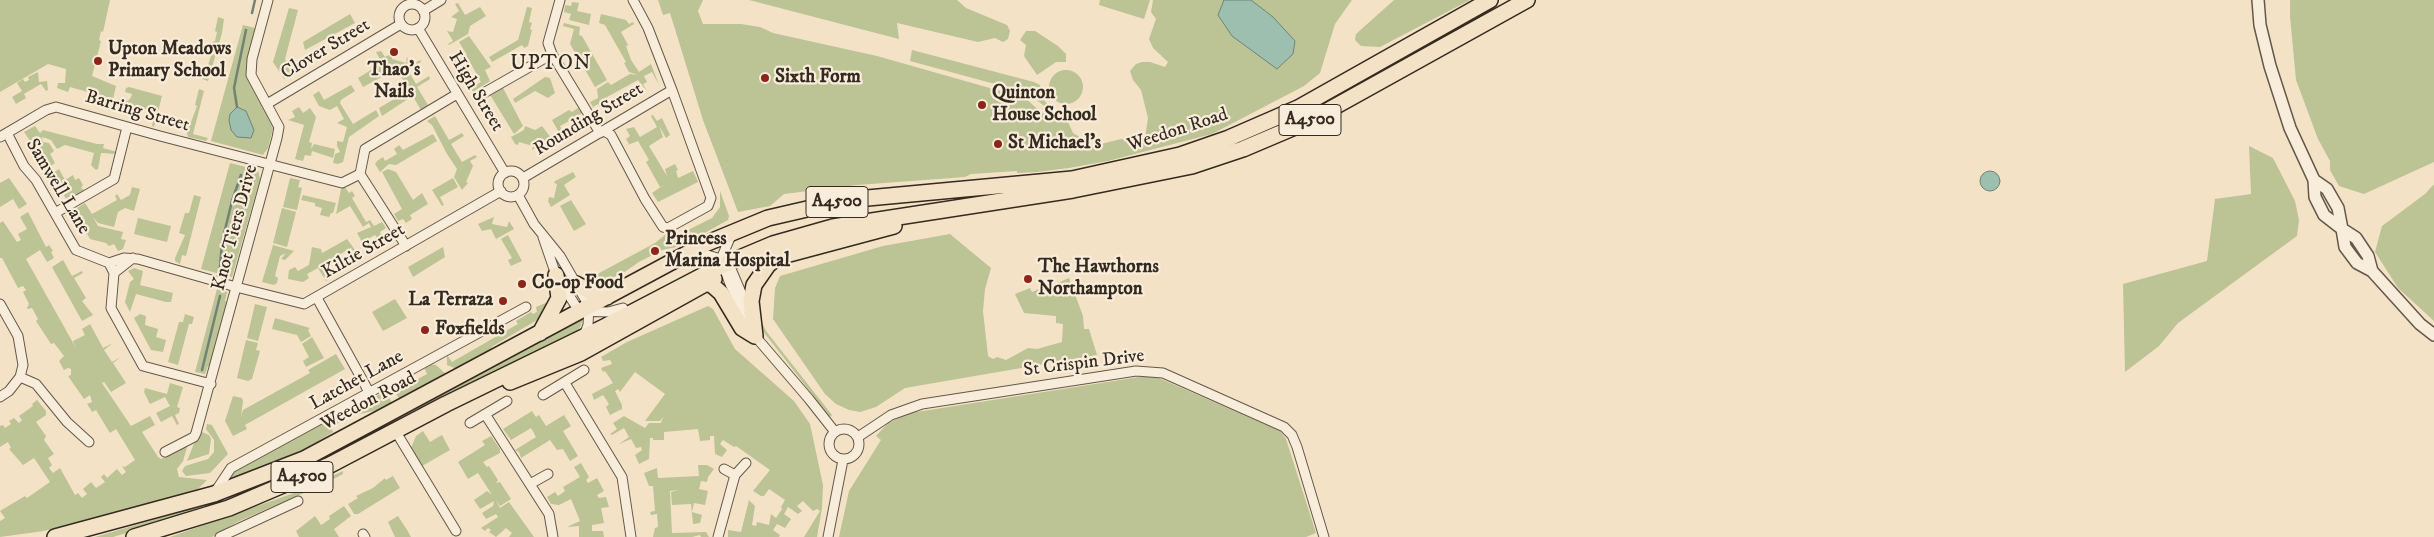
<!DOCTYPE html>
<html>
<head>
<meta charset="utf-8">
<style>
  body { margin:0 }
  canvas { display:block; background:#f4e2c6 }
</style>
</head>
<body>
<canvas width="2434" height="537"></canvas>
<script>
const context = document.querySelector('canvas').getContext('2d');
context.lineJoin = 'round';
function fill(path, color) {
  context.fillStyle = color;
  context.fill(path, 'evenodd');
}
function toPath(rows) {
  const path = new Path2D();
  for (const r of rows) {
    if (r.length === 3) {
      path.moveTo(r[0] + r[2], r[1]);
      path.arc(r[0], r[1], r[2], 0, 2 * Math.PI);
      continue;
    }
    path.moveTo(r[0], r[1]);
    for (let i = 2; i < r.length; i += 2) path.lineTo(r[i], r[i + 1]);
  }
  return path;
}
function trace(path, color, width, dash) {
  context.strokeStyle = color;
  context.lineWidth = width;
  context.lineCap = dash ? 'butt' : 'round';
  context.setLineDash(dash || []);
  context.stroke(path);
}
function drawText(font, color, halo, rows, align = 'center') {
  context.font = font + ' "IM FELL DW Pica",serif';
  context.lineWidth = 4.5;
  context.setLineDash([]);
  context.textBaseline = 'middle';
  context.strokeStyle = halo;
  context.fillStyle = color;
  for (const [text, x, y, turn = 0] of rows) {
    context.save();
    context.translate(x, y);
    context.rotate((+turn || 0) * Math.PI / 180);
    context.textAlign = isNaN(turn) ? turn : align;
    if (halo) context.strokeText(text, 0, 0);
    context.fillText(text, 0, 0);
    context.restore();
  }
}
fill(toPath([
  [0,0,110,0,103,32,101,31,99,40,101,41,92,76,116,86,113,99,70,87,68,92,57,88,58,83,65,83,66,69,48,64,0,92],
  [658,0,703,0,698,11,703,24,741,24,760,27,773,33,877,56,1025,98,1041,112,1068,122,1073,133,1083,139,1089,147,1121,139,1134,141,1145,138,1148,118,1141,90,1133,80,1130,71,1136,64,1142,62,1150,62,1165,67,1168,62,1153,48,1149,39,1156,19,1151,12,1153,0,1352,0,1335,24,1320,73,1304,86,1212,134,1108,161,1069,168,1037,172,1017,173,1017,171,971,174,965,177,857,185,784,194,770,206,738,212,703,120,670,13,663,15],
  [749,0,957,0,966,8,1007,25,1010,31,1008,39,1003,42,995,38,978,42,897,23,899,39],
  [1100,0,1150,0,1144,19,1099,5],
  [1394,0,1470,0,1380,47,1361,46,1355,40,1356,34],
  [2290,0,2434,0,2434,162,2364,194,2339,186,2330,170,2330,161,2318,139,2296,80,2290,16],
  [572,2,579,3,577,11,591,14,589,25,569,20,571,14,564,12,565,5,571,6],
  [458,3,465,15,480,7,486,16,470,26,468,34,449,45,448,44,453,41,447,31,453,32,457,19,451,17,459,11,455,4],
  [527,7,532,8,529,22,532,23,530,29,532,30,528,46,524,48,522,45,492,62,489,57,518,40],
  [289,8,298,10,285,59,293,73,284,79,273,62],
  [350,14,355,23,305,50,303,42],
  [601,14,626,20,629,24,633,22,634,24,621,32,628,45,626,46,631,60,639,72,651,64,659,85,652,72,644,76,647,82,643,84,647,91,638,80,607,97,610,104,601,109,598,104,593,107,590,102,598,98,597,89,608,82,611,85,630,74,638,75,629,72,624,63,626,62,605,25,599,23],
  [218,17,224,19,222,33,208,81,202,79,205,66,208,65,211,56,208,55,212,42,215,41,217,32,215,31],
  [564,23,580,27,579,35,582,36,607,80,595,87,570,44,574,29,563,26],
  [243,25,255,28,246,65,246,73,274,125,268,148,263,155,211,141],
  [1026,31,1035,31,1058,46,1066,54,1066,62,1056,62,1037,75,1024,56,1026,45,1020,40],
  [469,36,491,67,485,70,490,81,473,92,471,88,481,82,471,64,467,58,456,64,455,61,467,55,459,42],
  [912,50,1034,82,1040,85,1043,99,1050,107,1044,106,1028,93,910,61],
  [381,51,385,57,393,53,392,59,406,63,407,57,412,65,420,60,421,62,408,70,416,84,429,76,430,79,417,87,428,105,421,110,399,73,392,70,391,72,363,87,358,78,382,63,376,52],
  [1066,87,17],
  [38,72,39,82,47,81,48,90,46,91,41,84,24,94,26,98,16,104,12,97,22,91,17,83,23,79,25,82,29,80,28,77],
  [545,77,550,78,555,93,548,98,535,91,515,103,513,99],
  [351,85,355,91,341,100,340,103,353,124,376,110,379,116,349,137,343,162,338,164,333,163,335,154,340,152,337,146,337,141,343,142,347,127,337,123,344,119,337,106,330,110,319,106,313,95,319,91,324,100],
  [502,86,523,126,514,134,489,93],
  [129,87,162,96,154,127,152,126,155,111,142,108,141,110,129,107,128,110,116,107,118,99,128,101,131,97,132,94,125,92,126,88],
  [199,89,204,91,193,134,208,138,206,141,188,137,187,133,197,106,195,105],
  [408,91,411,97,382,116,379,108],
  [299,107,303,113,310,108,316,117,309,142,312,143,311,149,314,144,335,149,333,158,312,151,311,156,305,155,303,161,295,159,304,125,288,120,295,117,292,111],
  [578,108,582,113,576,117,579,122,574,125,571,120,560,126,564,135,561,136,552,120,569,110,572,112],
  [653,115,657,121,662,118,670,135,666,138,659,126,663,137,649,146,667,176,665,169,675,164,678,170,676,171,678,178,693,171,698,182,658,202,652,193,665,184,660,187,646,162,649,160,638,141,625,146,629,144,626,139,630,136,626,129,634,127,640,137,657,127,651,116],
  [435,116,449,140,462,133,464,136,451,144,462,162,475,155,477,157,470,161,473,166,466,182,468,183,462,190,454,177,457,169,447,154,432,125,427,121],
  [35,126,40,133,43,130,97,144,104,144,103,148,117,152,116,154,101,153,98,169,96,170,91,165,94,153,65,145,57,149,51,140,42,137,43,142,49,143,54,151,50,154,55,163,46,169,38,152,24,132],
  [525,126,535,130,542,126,551,138,532,150,533,146,519,142,518,145,515,144,511,137,524,130],
  [433,134,437,141,396,165,389,164,380,172,375,164,377,161,383,157,385,161,397,154,394,149,399,145,403,150],
  [2249,146,2273,158,2295,201,2299,220,2297,236,2178,323,2159,346,2125,372,2123,284,2207,261,2215,199,2251,194],
  [230,163,258,170,260,179,232,277,201,269],
  [59,169,65,180,73,175,75,180,79,178,83,185,81,188,86,191,68,202,51,174],
  [388,169,396,172,413,200,422,193,428,204,410,215,412,219,406,223,403,219,398,221,394,214,402,209,382,172],
  [573,172,576,177,564,185,570,195,551,207,548,201,549,197,554,198,557,184,554,183,555,181],
  [9,178,27,204,19,209,13,199,0,207,0,183],
  [290,178,300,180,298,187,302,188,297,210,283,207],
  [453,178,458,187,440,197,444,205,442,206,432,190],
  [2434,184,2434,321,2398,288,2375,252,2382,226,2425,194],
  [132,187,140,189,134,211,125,208,118,212,114,227,98,223,93,217,98,226,123,232,121,239,126,240,123,249,118,251,114,244,109,246,106,243,90,239,74,210,85,203,92,214,117,200,115,196,117,194,121,200,130,195],
  [345,187,349,193,352,191,355,196,352,198,366,222,370,220,374,226,382,222,386,228,380,232,382,236,378,239,375,235,362,242,357,233,371,227,369,223,363,227,350,206,336,214,341,189],
  [720,191,729,216,728,220,681,246,662,250,639,262,623,273,597,285,592,284,588,279,655,243,666,234,682,233,712,218,720,207],
  [194,195,201,197,186,256,182,255,180,264,175,261,175,258,185,235,179,233,185,213,189,213],
  [303,195,336,203,333,213,331,213,329,217,320,215,322,208,315,206,315,203,301,200],
  [571,200,586,224,574,231,560,206],
  [282,208,296,212,287,247,273,243],
  [28,212,46,247,49,245,53,251,51,252,54,258,47,262,40,250,26,259,76,348,73,341,85,335,82,329,90,324,103,348,113,343,104,350,112,362,121,357,113,363,126,383,111,392,104,382,102,383,131,426,150,416,155,425,142,432,158,457,161,459,188,444,183,461,177,469,179,477,207,480,198,489,172,498,44,531,0,537,0,521,5,518,0,511,25,496,27,498,50,482,34,458,23,465,9,449,11,448,8,442,0,447,0,426,3,425,5,428,11,424,9,421,14,418,19,423,22,420,19,416,33,406,32,404,37,400,46,411,46,415,36,422,46,436,44,440,54,454,48,458,52,465,49,468,53,473,60,468,75,495,78,493,82,498,87,494,83,489,91,482,96,488,105,482,101,477,104,474,107,478,117,469,122,475,126,472,122,466,125,467,135,460,116,429,110,433,96,410,92,412,91,410,87,404,92,402,90,395,84,399,68,376,71,375,71,369,68,368,64,370,59,361,64,356,54,343,51,344,36,321,38,319,32,308,28,309,27,308,29,304,23,292,26,290,23,286,18,288,2,258,0,258,0,223,3,221,17,242,21,240,18,234,27,229,20,217],
  [494,217,492,224,507,227,509,221,514,229,496,239,491,229,482,231,478,224],
  [138,218,171,226,167,242,134,234],
  [950,234,991,268,985,289,983,311,988,356,993,359,997,357,1006,360,1028,348,1037,349,1062,342,1063,324,1056,323,1056,316,1024,313,1015,294,1030,288,1032,292,1041,288,1044,293,1051,289,1050,286,1069,278,1083,316,1084,329,1089,329,1097,355,905,388,876,407,860,412,849,410,836,404,825,394,773,319,775,288,780,276,883,246],
  [508,235,522,261,511,266,508,260,512,258,501,239],
  [347,239,358,254,356,256,351,248,321,265,329,279,326,281,318,268,307,274,309,278,303,282,288,279,289,270,295,267,298,271,309,265,312,247,321,249,322,253],
  [273,245,287,249,286,252,287,249,294,251,285,260,281,259,286,253,280,256,275,276,278,278,277,283,274,285,262,282],
  [443,247,445,257,413,277,408,267],
  [63,260,72,276,82,271,83,273,74,278,86,298,82,301,93,315,82,321,52,267],
  [134,268,143,271,140,285,173,293,171,302,166,302,136,294,130,312,125,302,130,282,134,279,128,271],
  [217,289,227,292,225,301,227,301,210,366,208,366,205,374,195,372],
  [757,297,759,316,766,331,832,415,830,417,762,330,757,320],
  [395,299,407,318,383,331,372,312],
  [548,302,552,308,544,316,493,346,483,356,457,369,447,365,447,355,452,362,518,324,516,321,531,312,533,314,537,312,536,307],
  [255,304,267,307,258,341,247,338],
  [708,306,713,309,735,349,794,401,810,424,823,485,822,508,817,537,804,537,820,511,817,509,813,511,803,501,797,506,802,511,798,514,788,507,784,514,791,519,785,528,777,524,773,530,780,535,779,537,728,537,728,530,741,532,749,500,755,506,752,525,756,526,757,522,769,525,771,514,776,518,782,509,781,507,785,500,769,489,764,496,761,496,753,491,770,470,736,446,734,447,723,440,720,444,727,450,722,457,715,454,714,436,710,436,710,440,700,441,698,429,664,432,664,440,653,440,653,438,650,438,649,459,639,464,635,455,642,450,641,447,636,448,631,439,619,444,629,437,624,428,612,435,610,434,617,429,613,423,624,416,645,428,649,423,661,423,663,417,660,421,645,421,665,394,635,372,620,392,618,389,615,391,622,405,622,409,610,415,606,407,609,404,603,395,594,400,592,394,613,383,605,371,603,372,601,368,612,364,610,360,603,361,601,357,627,342],
  [140,314,146,316,145,325,158,329,156,337,166,340,163,352,151,350,134,318],
  [185,314,194,317,192,324,189,324,178,365,168,362,179,322,183,322],
  [275,318,310,328,308,330,311,336,301,342,297,335,272,329],
  [583,319,578,333,418,413,416,407,489,366,504,362],
  [312,337,324,358,306,367,303,361,309,357,302,344],
  [246,340,258,343,256,350,260,351,252,379,248,381,237,378],
  [336,354,345,369,245,425,247,429,233,436,225,421,233,396,242,398,243,401,241,417,243,410,310,373,308,370],
  [430,364,436,365,448,376,400,400,392,387,395,385,398,390,412,382,410,376,413,375,416,380,427,374,424,367],
  [1152,375,1280,431,1286,439,1316,533,1306,537,839,537,849,491,881,440,876,436,888,423,910,413],
  [170,383,183,387,177,407,180,408,179,413,175,415,179,424,177,425,172,416,161,422,156,413,170,406,165,397,150,404,144,392,145,388,167,394],
  [386,391,392,403,378,410,351,416,331,427,333,432,304,450,225,484,234,470],
  [532,411,536,417,539,415,546,426,564,415,571,426,563,431,578,456,570,461,563,449,557,450,550,440,521,458,519,452,515,450,536,437,531,428,511,440,503,429],
  [207,424,212,425,228,454,210,473,186,476,182,471,185,466,208,459,214,452,214,440,206,429],
  [423,431,430,442,442,435,450,450,422,466,411,448,416,436],
  [202,432,209,435,211,439,209,454,187,461,195,441],
  [491,436,500,449,500,453,483,462,487,467,489,466,498,480,496,483,500,482,511,499,500,506,496,500,500,508,509,502,534,537,509,537,512,533,506,528,496,537,489,532,491,530,488,528,485,531,481,528,498,517,496,514,486,519,482,513,493,506,494,501,480,509,474,500,487,491,492,495,478,473,468,479,458,462,485,445,482,441],
  [591,457,581,463,589,477,586,480,588,483,597,478,604,491,597,495,599,498,606,497,609,507,601,508,604,523,592,525,592,531,603,531,604,537,579,537,579,526,567,527,580,521,571,499,559,505,551,504,547,497,555,492,558,496,565,491,563,487,580,477,574,467],
  [698,465,707,465,714,469,708,477,707,482,701,481,699,489,708,491,705,505,694,503,692,512,702,515,700,523,693,524,691,504,672,505,671,492,678,490,670,491,672,533,706,532,709,537,701,537,700,535,692,537,653,537,655,528,658,527,657,514,651,515,650,512,655,511,653,486,649,486,644,473,657,468,658,478,699,476],
  [343,471,343,474,320,486,237,522,212,537,170,537,294,493],
  [287,473,292,473,267,485,192,513,113,537,95,537,207,504],
  [393,476,400,488,358,514,354,514,348,504,358,498,356,496,373,488,385,478,386,480],
  [344,506,351,516,334,529,339,537,299,537,296,531,315,516,321,525,330,519,329,516],
  [398,516,407,530,411,537,395,537,388,522]
]), '#bcc394');
const water = toPath([
  [1224,0,1251,0,1273,17,1295,41,1293,54,1277,69,1232,36,1218,15,1224,0],
  [237,107,246,111,254,130,251,138,237,137,231,130,229,120,230,114,237,107],
  [1990,181,10]
]);
fill(water, '#9cbfb0');
trace(water, '#728376', 1);
trace(toPath([
  [252,13,255,0],
  [237,107,234,88,246,30],
  [220,268,222,242,232,201,241,175],
  [202,370,220,296]
]), '#728376', 2.5);
const minor = toPath([
  [412,17,13],
  [423,11,441,0],
  [418,28,505,173],
  [552,54,548,43,560,0],
  [482,94,552,54,600,133],
  [267,104,401,24],
  [604,131,611,135,645,199,663,227,668,228,708,206,711,198,672,90,648,28,633,0],
  [7,133,24,166,36,180,76,250,109,263,114,273,111,308,143,366,211,384],
  [0,137,46,110,56,107,160,136,342,183,360,174],
  [511,184,13],
  [523,178,672,90],
  [518,195,534,224,560,256,589,306,588,325,583,338],
  [55,213,114,179,127,127],
  [732,233,721,259,730,284,755,336,809,399,835,432],
  [543,237,556,275,579,311,608,312,623,308],
  [406,246,360,174,365,149,457,94],
  [690,256,704,254,721,259,731,269,748,309],
  [109,263,124,258,138,259,236,287,304,304,501,191],
  [114,273,133,258],
  [317,298,369,392],
  [0,304,18,336,23,365,20,377,9,391,0,397],
  [20,377,36,384,67,422,89,442],
  [565,383,622,477,631,537],
  [543,395,584,370],
  [485,414,549,514,553,537],
  [470,423,507,401],
  [844,444,15],
  [396,432,456,531],
  [858,437,891,415,922,404,1136,371,1163,373,1284,427,1292,435,1297,447,1324,537],
  [165,452,194,437,196,433,277,138,279,127,251,75,252,59,268,0],
  [724,469,735,475],
  [530,484,548,474],
  [215,492,231,468,526,307],
  [363,534,365,537],
  [220,537,298,501],
  [718,537,735,475,746,463],
  [828,537,843,460]
]);
const tertiary = toPath([
  [2258,0,2260,25,2270,66,2290,128,2314,180,2315,197,2324,215,2342,229,2345,247,2357,263,2372,271,2420,324,2434,335],
  [2314,180,2327,189,2338,208,2342,229,2356,238,2368,256,2372,271]
]);
const trunk = toPath([
  [699,282,712,285,721,293,742,328,755,336],
  [576,284,589,291,607,297],
  [540,333,559,298,556,275],
  [755,336,751,301,754,285,768,265,778,257,894,226],
  [510,382,581,353,714,279],
  [55,537,214,494,304,459,705,244,768,218,846,200,1072,179,1180,155,1229,138,1298,108,1490,0],
  [134,537,229,508,330,465,446,404,606,326,723,265,773,244,833,227,1073,190,1192,166,1243,149,1309,121,1527,0]
]);
trace(minor, '#64584a', 11);
trace(tertiary, '#64584a', 14);
trace(trunk, '#342a20', 18);
trace(minor, '#f8ecda', 9);
trace(tertiary, '#f8ecda', 11);
trace(trunk, '#f4e2c6', 15);
for (const [x, y, r, color] of [
  [394,52,5,"#8f2418"],
  [98,61,5,"#8f2418"],
  [765,78,5,"#8f2418"],
  [982,105,5,"#8f2418"],
  [998,144,5,"#8f2418"],
  [655,251,5,"#8f2418"],
  [1028,279,5,"#8f2418"],
  [522,284,5,"#8f2418"],
  [503,301,5,"#8f2418"],
  [425,330,5,"#8f2418"]
]) {
  const dot = new Path2D();
  dot.arc(x, y, r, 0, 2 * Math.PI);
  context.fillStyle = color;
  context.fill(dot);
  trace(dot, '#f8ecda', 2);
}
for (const [x, y, w] of [
  [1310,120,62],
  [837,202,62],
  [302,477,62]
]) {
  const box = new Path2D();
  box.roundRect(x - w / 2, y - 15.5, w, 31, 4);
  context.fillStyle = '#f8ecda';
  context.fill(box);
  trace(box, '#342a20', 1);
}
drawText('bold 18px', '#342a20', null, [
  ["A4500",1310,120],
  ["A4500",837,202],
  ["A4500",302,477]
]);
drawText('bold 19px', '#342a20', '#f8ecda', [
  ["Upton Meadows",108,50],
  ["Primary School",108,72],
  ["Thao's",394,71,"center"],
  ["Nails",394,93,"center"],
  ["Sixth Form",775,78],
  ["Quinton",992,94],
  ["House School",992,116],
  ["St Michael’s",1008,144],
  ["Princess",665,240],
  ["Marina Hospital",665,262],
  ["The Hawthorns",1038,268],
  ["Northampton",1038,290],
  ["Co-op Food",532,284],
  ["La Terraza",493,301,"right"],
  ["Foxfields",435,330]
], 'left');
drawText('19px', '#342a20', '#f8ecda', [
  ["Clover Street",326,50,-31],
  ["High Street",475,92,59],
  ["Barring Street",137,112,16],
  ["Rounding Street",589,120,-31],
  ["Weedon Road",1178,131,-18],
  ["Samwell Lane",57,187,59],
  ["Knot Tiers Drive",236,228,-75],
  ["Kiltie Street",364,252,-30],
  ["St Crispin Drive",1084,364,-7],
  ["Latchet Lane",357,381,-29],
  ["Weedon Road",369,402,-28]
]);
context.letterSpacing = '1px';
drawText('21px', '#342a20', '#f8ecda', [
  ["UPTON",551,65]
]);
context.letterSpacing = '0px';
</script>
</body>
</html>
